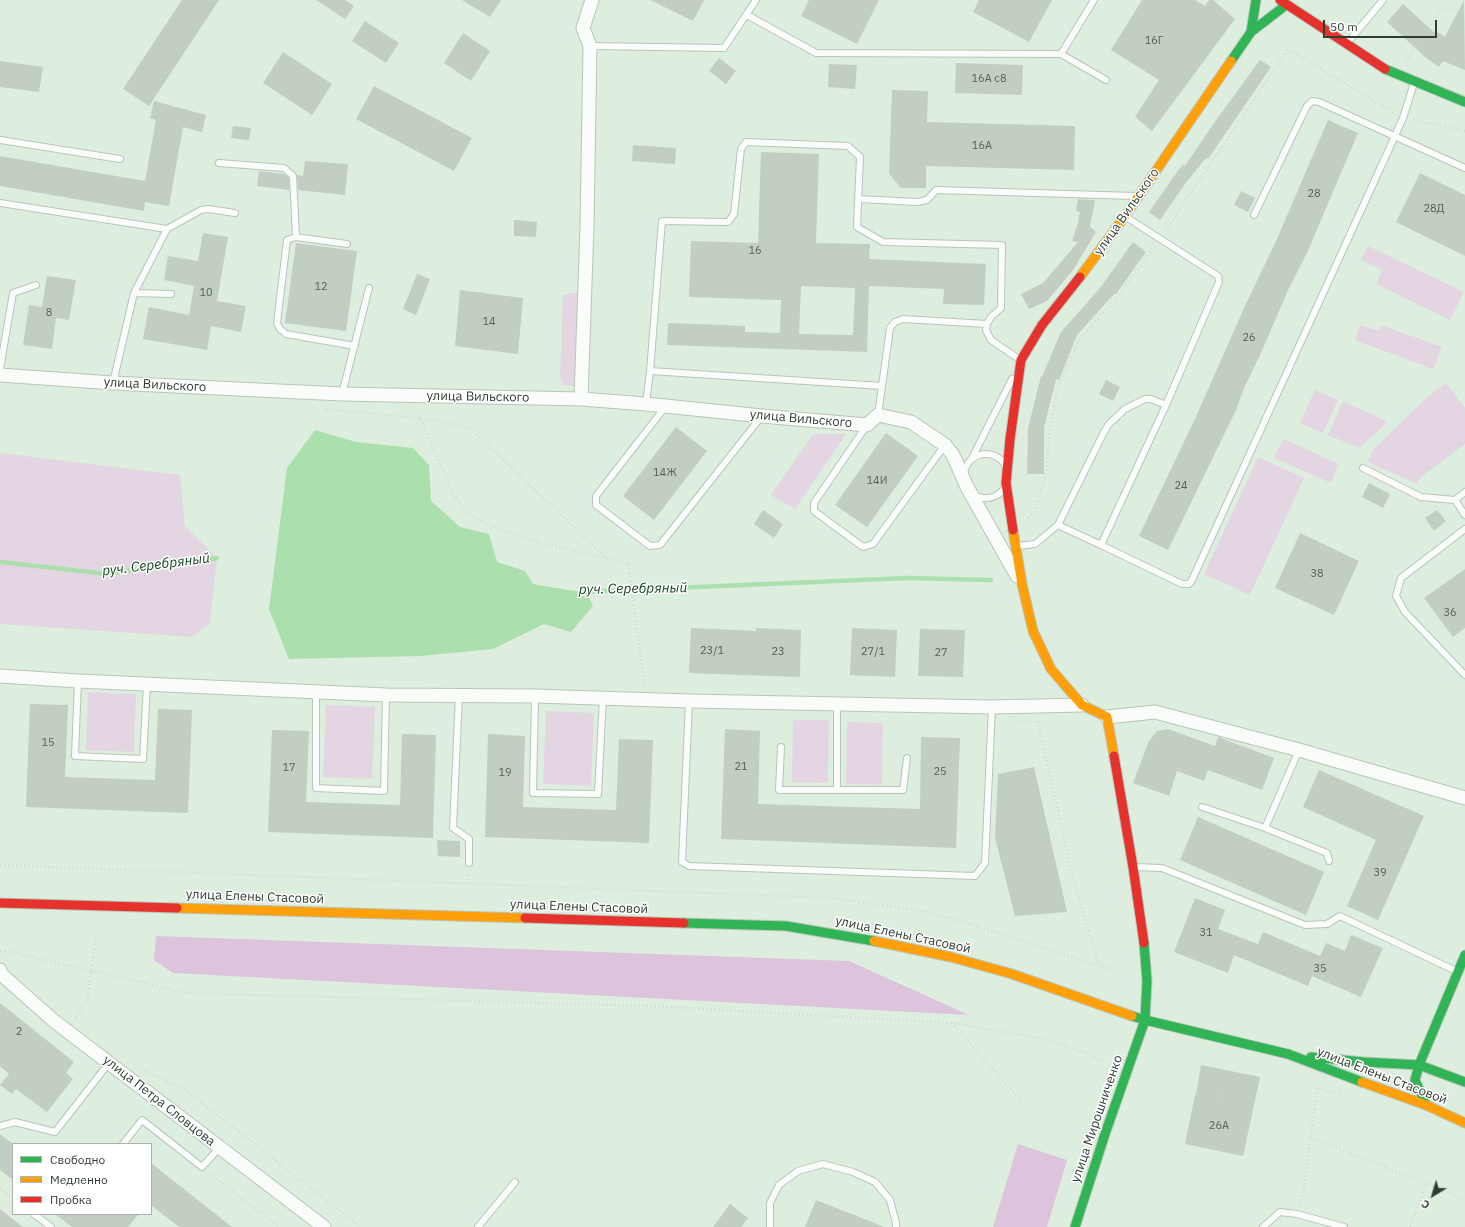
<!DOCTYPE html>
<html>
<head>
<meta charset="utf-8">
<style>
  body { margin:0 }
  #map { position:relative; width:1465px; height:1227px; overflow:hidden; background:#ddeede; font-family:"IBM Plex Sans",sans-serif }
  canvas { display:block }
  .legend { position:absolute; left:12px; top:1143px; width:140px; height:72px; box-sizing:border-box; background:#fff; border:1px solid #adb1ad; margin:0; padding:5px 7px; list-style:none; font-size:12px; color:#313d32 }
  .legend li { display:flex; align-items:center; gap:8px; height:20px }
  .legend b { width:20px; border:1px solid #adb1ad }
  .north { position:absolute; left:1413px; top:1175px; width:40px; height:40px; -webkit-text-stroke:3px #fff; paint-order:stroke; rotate:218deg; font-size:11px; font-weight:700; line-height:16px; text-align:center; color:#313d32 }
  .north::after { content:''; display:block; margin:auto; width:14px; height:18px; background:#313d32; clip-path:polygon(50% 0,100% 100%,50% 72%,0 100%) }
  .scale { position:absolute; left:1323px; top:20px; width:114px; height:18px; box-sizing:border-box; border:2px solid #313d32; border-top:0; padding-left:5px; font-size:12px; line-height:14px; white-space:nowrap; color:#313d32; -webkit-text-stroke:3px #fff; paint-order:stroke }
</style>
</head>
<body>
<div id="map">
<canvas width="1465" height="1227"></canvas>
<ul class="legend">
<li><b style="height:5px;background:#30b455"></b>Свободно</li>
<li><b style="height:5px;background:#ff9f0a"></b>Медленно</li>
<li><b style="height:5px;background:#e5322d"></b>Пробка</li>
</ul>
<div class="north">С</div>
<div class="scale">50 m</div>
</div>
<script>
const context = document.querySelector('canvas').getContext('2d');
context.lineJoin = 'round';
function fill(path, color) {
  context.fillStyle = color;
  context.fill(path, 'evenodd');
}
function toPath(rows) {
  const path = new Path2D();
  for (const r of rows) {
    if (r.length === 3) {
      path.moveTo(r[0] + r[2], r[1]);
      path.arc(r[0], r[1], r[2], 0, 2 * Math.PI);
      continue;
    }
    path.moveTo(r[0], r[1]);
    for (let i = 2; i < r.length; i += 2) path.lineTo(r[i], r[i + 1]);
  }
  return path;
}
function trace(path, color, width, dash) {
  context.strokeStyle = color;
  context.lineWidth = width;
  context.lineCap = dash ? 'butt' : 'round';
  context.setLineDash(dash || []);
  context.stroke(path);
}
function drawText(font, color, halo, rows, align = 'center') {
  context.font = font + ' "IBM Plex Sans",sans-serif';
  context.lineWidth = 3;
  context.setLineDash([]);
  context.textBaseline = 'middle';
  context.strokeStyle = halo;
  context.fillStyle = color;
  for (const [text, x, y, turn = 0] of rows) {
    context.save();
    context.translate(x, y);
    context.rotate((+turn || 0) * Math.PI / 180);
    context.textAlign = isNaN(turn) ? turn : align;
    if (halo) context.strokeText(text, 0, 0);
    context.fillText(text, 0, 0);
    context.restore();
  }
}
fill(toPath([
  [1368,246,1464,292,1450,320,1376,284,1382,270,1361,260],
  [572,293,578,293,574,386,563,385,560,377,563,295],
  [1360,325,1379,331,1381,325,1442,347,1433,369,1355,340],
  [1446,383,1465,408,1465,444,1421,477,1417,484,1368,462,1373,450,1424,400],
  [1315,390,1338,400,1323,433,1300,423],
  [1343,401,1388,422,1359,448,1328,435],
  [813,434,846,434,795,509,771,495],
  [1283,439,1339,464,1331,483,1274,458],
  [0,453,180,475,185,526,217,558,210,623,191,637,0,624],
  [1258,457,1304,478,1250,595,1204,574],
  [88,692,136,694,134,752,86,750],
  [326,705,375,707,372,779,323,777],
  [546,711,594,713,591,786,543,784],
  [793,720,829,720,828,783,792,782],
  [847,722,883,723,882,785,846,784]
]), '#e4d5e2');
fill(toPath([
  [156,936,849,961,969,1015,173,973,154,960],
  [1018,1144,1067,1160,1047,1227,993,1227]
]), '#dec3dd');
fill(toPath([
  [315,430,356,442,413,448,429,465,431,501,460,527,489,534,497,562,525,571,533,584,587,593,593,606,571,632,544,624,493,649,421,656,289,659,269,609,287,468]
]), '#abdfae');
trace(toPath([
  [0,562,107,574,217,558],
  [581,592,907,578,991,580]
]), '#abdfae', 4.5);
fill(toPath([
  [182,0,219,0,149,106,123,89],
  [316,0,345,0,354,6,345,19],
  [462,0,501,0,490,17],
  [650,0,704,0,693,21],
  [809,0,879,0,857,44,801,16],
  [979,0,1052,0,1029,42,973,12],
  [1142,0,1195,0,1205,6,1209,0,1213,0,1235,19,1152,131,1135,117,1159,80,1111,50],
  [1464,0,1465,70,1443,61,1439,67,1425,57,1387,22,1403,4,1435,33,1436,31,1445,37],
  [365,21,399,43,386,63,352,41],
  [463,33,490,51,471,81,444,63],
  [283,52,332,84,312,115,263,83],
  [719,58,736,71,726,84,709,71],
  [1260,60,1271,67,1208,159,1206,158,1185,184,1160,220,1149,212,1182,165,1185,166,1214,123],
  [0,61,43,67,39,92,0,87],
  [956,63,1023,65,1022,95,955,93],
  [829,64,857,65,855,89,828,87],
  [374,86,472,138,454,171,356,119],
  [892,90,928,91,927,122,1075,126,1074,170,926,166,926,188,901,188,889,174],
  [154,101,206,115,202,132,183,127,169,206,145,202,144,211,0,186,0,156,145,181,156,120,150,118],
  [1328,120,1358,133,1307,253,1289,288,1261,353,1245,386,1236,410,1168,550,1139,536,1195,419,1244,308,1277,239],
  [233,126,251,128,249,140,231,138],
  [633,145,676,148,675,164,632,161],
  [761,152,819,154,816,243,870,244,869,259,986,264,984,305,943,304,944,289,869,286,867,352,667,345,668,323,745,326,745,332,780,333,781,300,689,297,691,241,758,243],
  [801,286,855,288,853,335,799,334],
  [305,161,348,164,345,195,298,190,297,175,303,176],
  [259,171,284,174,289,178,289,190,257,186],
  [1420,173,1465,195,1465,256,1396,222],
  [1241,191,1255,198,1248,212,1234,205],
  [1078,199,1095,200,1090,226,1096,232,1073,270,1047,301,1029,309,1021,294,1043,283,1078,242,1072,241,1079,220,1078,220,1080,212,1076,211],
  [514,220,537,222,536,237,514,236],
  [203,233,228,237,217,301,246,306,241,332,211,326,207,350,143,339,149,307,189,315,194,286,164,280,168,256,198,261],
  [1133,242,1146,252,1116,294,1114,294,1077,335,1059,380,1056,379,1044,427,1044,474,1027,474,1028,429,1041,376,1042,377,1061,332,1100,288],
  [296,243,357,251,346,331,285,323],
  [417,274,430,279,416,315,403,309],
  [47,276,76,280,69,320,56,318,52,349,23,345,29,305,42,307],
  [460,290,523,298,518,354,455,346],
  [1106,380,1120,387,1113,401,1099,394],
  [676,427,707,451,654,520,623,496],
  [886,433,918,456,867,527,835,505],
  [1369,483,1390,494,1383,508,1362,497],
  [763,510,783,524,774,538,754,524],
  [1437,510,1446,521,1434,531,1425,518],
  [1300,533,1359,561,1334,615,1275,588],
  [1465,569,1465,628,1453,637,1424,598],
  [691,628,756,631,756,628,801,630,800,677,689,673],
  [852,628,897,630,895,677,850,675],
  [920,629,965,630,963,677,918,676],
  [30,704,68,705,65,777,155,780,158,709,192,710,188,813,26,807],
  [725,729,760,731,758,804,920,809,921,737,960,738,956,848,721,839],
  [1168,729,1215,746,1218,737,1274,758,1262,790,1208,770,1204,781,1177,771,1169,796,1133,783,1149,741,1157,731],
  [272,730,309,731,306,802,400,805,402,734,436,735,433,838,268,832],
  [488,734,525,736,523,807,616,810,619,739,653,740,649,843,485,837],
  [1034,767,1067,912,1015,916,995,838,998,774],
  [1319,770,1424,816,1378,920,1347,906,1376,840,1303,807],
  [1198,817,1324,872,1306,915,1180,860],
  [437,840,460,841,460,857,438,856],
  [1195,898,1225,910,1218,929,1258,944,1263,932,1320,956,1326,943,1345,951,1351,935,1383,948,1361,997,1312,976,1308,986,1234,955,1228,973,1174,952],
  [0,1003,74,1062,66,1073,73,1079,47,1112,16,1089,12,1094,0,1085,9,1074,0,1066],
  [1201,1065,1260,1077,1243,1156,1185,1144,1195,1095,1196,1095],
  [0,1134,13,1144,13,1180,0,1170],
  [151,1163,232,1227,179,1227,151,1205],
  [816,1200,882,1226,882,1227,805,1227],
  [730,1204,748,1218,741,1227,713,1227],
  [0,1209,23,1227,0,1227],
  [55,1214,139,1214,128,1227,72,1227]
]), '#c1cec1');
const lane = toPath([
  [747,15,816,53,1061,54,1094,0],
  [1348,42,1383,0],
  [590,46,724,48,756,0],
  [1061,54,1106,80],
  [0,140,120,159],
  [219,163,284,168,293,176,296,237],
  [859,199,917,202,927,200,936,190,1135,196],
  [0,203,167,229,134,293],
  [1254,215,1307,106,1312,101,1319,102,1465,168],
  [1126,217,1218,276,1219,282,1166,405,1101,545,1182,584,1189,584,1192,580,1395,136,1403,118,1414,83],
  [167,229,201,210,209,209,235,213],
  [347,244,296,237,287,240,277,323,280,329,286,334,355,346],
  [0,369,13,293,36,285],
  [650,371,882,386],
  [113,383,134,293,171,294],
  [342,394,369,288],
  [646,404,650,371,662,221,728,222,734,214,741,149,746,142,848,146,860,157,857,227,883,242,1002,245,1001,308,991,317,987,324,986,330,991,340,1019,359],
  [666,406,596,496,596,505,650,546,660,545,761,417],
  [878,415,890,328,895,322,903,319,987,324],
  [867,425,814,503,814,511,863,547,873,544,945,445],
  [986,476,22],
  [971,460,1012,379],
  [1363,468,1421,497,1455,500],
  [1465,492,1455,500,1465,515],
  [1058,525,1101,545],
  [1465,529,1401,578,1396,596,1405,612,1465,675],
  [1018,546,1035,544,1058,525,1104,432,1109,424,1125,409,1145,399,1151,399,1166,405],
  [78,681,75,756,143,759,147,684],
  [316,692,316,788,384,791,386,695],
  [459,695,453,828,469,839,469,863],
  [535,696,533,793,598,794,603,698],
  [689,701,682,862,689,866,975,876,985,863,992,707],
  [781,747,779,790,903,790,907,758],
  [1299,750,1265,828,1327,853,1329,861],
  [837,790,837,704],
  [1202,807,1265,828],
  [1134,867,1162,868,1305,925,1327,924,1340,916,1456,971],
  [0,1126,15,1122,55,1132,109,1063],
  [123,1144,142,1120,202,1167,219,1148],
  [34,1214,51,1227],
  [478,1227,515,1182],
  [770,1227,770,1203,779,1185,798,1171,823,1164,853,1172,875,1182,890,1200,896,1223,896,1227],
  [1263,1227,1280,1212,1297,1214,1344,1227]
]);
const street = toPath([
  [0,375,113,383,342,394,581,399,646,404,762,416,867,425,878,415,911,422,945,445,953,455,967,487,1017,576],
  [581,399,587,226,590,46,583,28,592,0],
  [0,676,78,681,386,695,535,696,689,701,992,707,1082,705],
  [1107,717,1155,712,1299,750,1465,798],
  [0,970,1,974,54,1021,324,1227]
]);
const fast = toPath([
  [1251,32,1256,0],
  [1231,61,1251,32,1286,5],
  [1385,69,1465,102],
  [684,923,786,926,874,941],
  [1132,1016,1145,1020,1288,1054,1362,1082],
  [1311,1057,1364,1062,1419,1065,1465,1082],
  [1426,1105,1415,1080,1419,1065,1465,955],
  [1075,1227,1105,1134,1145,1020,1147,981,1144,943]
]);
const slow = toPath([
  [1080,277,1125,216,1231,61],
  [1013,530,1022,584,1033,631,1051,669,1082,705,1107,717,1114,756],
  [177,908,525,918],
  [874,941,951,957,1012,974,1132,1016],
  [1362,1082,1426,1105,1465,1123]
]);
const jam = toPath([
  [1280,0,1385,69],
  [1013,530,1006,483,1010,439,1021,360,1042,325,1080,277],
  [1114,756,1133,867,1144,943],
  [0,903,177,908],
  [525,918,684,923]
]);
trace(lane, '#b8c5b9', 8);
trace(street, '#b8c5b9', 15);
trace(fast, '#b8c5b9', 11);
trace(slow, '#b8c5b9', 11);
trace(jam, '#b8c5b9', 11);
trace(toPath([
  [1406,61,1440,11,1447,9,1465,10],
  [1413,120,1465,131],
  [1166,230,1288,49,1395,113],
  [326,409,420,418,450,487,464,511,482,522,541,543,628,563,645,686],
  [420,418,469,427,606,558],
  [1028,518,1034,512,1046,474,1050,428,1057,390,1067,366,1079,340,1119,295,1155,246],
  [1038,721,1070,866,1098,964],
  [1018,722,1038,722],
  [0,865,832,898,931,912,1114,970],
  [467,884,468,873],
  [0,951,12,952,187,993,651,1006,952,1023,1045,1039,1086,1053,1102,1061],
  [74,1021,88,998,91,970,96,936],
  [952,1023,1023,1103],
  [145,1071,185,1090,361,1227],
  [1221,1100,1222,1093],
  [1310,1137,1465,1199],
  [210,1174,279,1227],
  [0,1188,13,1198],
  [1300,1204,1303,1194,1317,1088,1340,1094],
  [1410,1227,1426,1184]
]), '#d3d7d3', 2.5, [1, 3]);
trace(lane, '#fafcfa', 6);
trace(street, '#fafcfa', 13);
trace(fast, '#30b455', 9);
trace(slow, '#ff9f0a', 9);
trace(jam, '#e5322d', 9);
drawText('11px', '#556156', null, [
  ["16Г",1154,41],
  ["16А с8",989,79],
  ["16А",982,146],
  ["28",1314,194],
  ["28Д",1434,209],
  ["16",755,251],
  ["12",321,287],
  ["10",206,293],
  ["8",49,313],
  ["14",489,322],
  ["26",1249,338],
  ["14Ж",665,473],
  ["14И",877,481],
  ["24",1181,486],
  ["38",1317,574],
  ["36",1450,613],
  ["23/1",712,651],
  ["23",778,652],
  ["27/1",873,652],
  ["27",941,653],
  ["15",48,743],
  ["21",741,767],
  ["17",289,768],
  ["25",940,772],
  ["19",505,773],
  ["39",1380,873],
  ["31",1206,933],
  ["35",1320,969],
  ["2",19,1032],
  ["26А",1219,1126]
]);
drawText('13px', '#313d32', '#fff', [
  ["улица Вильского",1127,212,-55],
  ["улица Вильского",155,385,3],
  ["улица Вильского",478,397,1],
  ["улица Вильского",801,419,5],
  ["улица Елены Стасовой",255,897,2],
  ["улица Елены Стасовой",579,907,2],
  ["улица Елены Стасовой",903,935,12],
  ["улица Елены Стасовой",1382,1076,21],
  ["улица Петра Словцова",159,1101,38],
  ["улица Мирошниченко",1097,1119,-71]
]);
drawText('italic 14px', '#0f3f17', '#fff', [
  ["руч. Серебряный",156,565,-7],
  ["руч. Серебряный",633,589,-1]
]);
</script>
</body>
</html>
